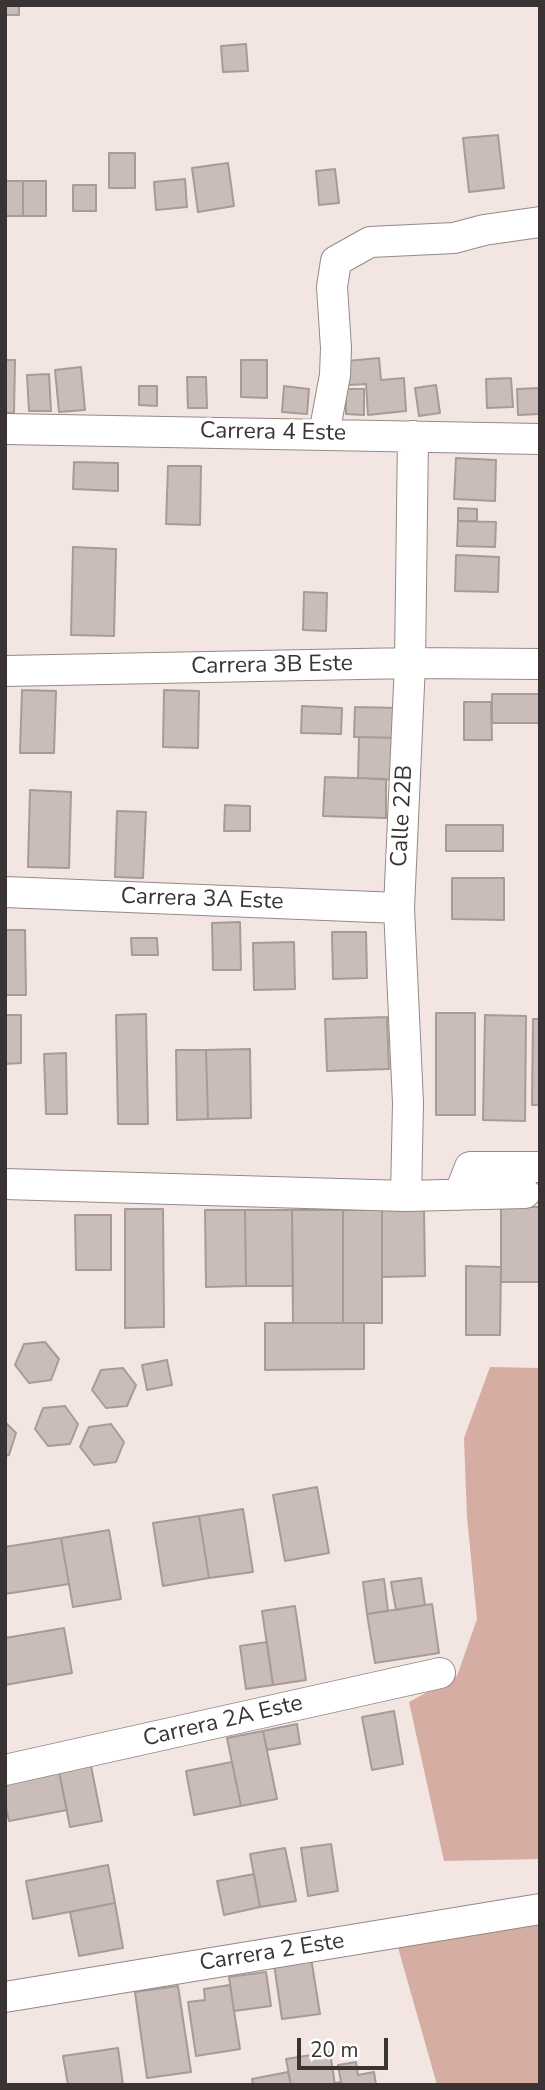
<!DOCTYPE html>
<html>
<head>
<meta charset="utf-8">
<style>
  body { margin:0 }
  #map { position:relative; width:545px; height:2090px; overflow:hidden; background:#f3e6e2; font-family:"Nunito Sans",sans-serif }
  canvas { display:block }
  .frame { position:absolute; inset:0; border:7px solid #393433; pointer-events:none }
  .scale { position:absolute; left:297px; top:2038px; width:91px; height:32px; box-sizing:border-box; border:4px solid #393433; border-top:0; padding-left:9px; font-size:21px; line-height:24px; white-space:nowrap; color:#393433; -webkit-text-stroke:5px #fff; paint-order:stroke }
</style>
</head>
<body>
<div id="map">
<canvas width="545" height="2090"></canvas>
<div class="frame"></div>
<div class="scale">20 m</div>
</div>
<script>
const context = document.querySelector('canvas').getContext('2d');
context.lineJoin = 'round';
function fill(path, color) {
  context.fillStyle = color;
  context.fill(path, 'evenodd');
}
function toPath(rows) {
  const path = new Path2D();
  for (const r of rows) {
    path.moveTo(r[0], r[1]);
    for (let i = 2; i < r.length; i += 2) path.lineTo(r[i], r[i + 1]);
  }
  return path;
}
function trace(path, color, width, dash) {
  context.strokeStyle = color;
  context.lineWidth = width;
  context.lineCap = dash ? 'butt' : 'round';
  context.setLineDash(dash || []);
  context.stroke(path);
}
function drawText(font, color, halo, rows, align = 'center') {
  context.font = font + ' "Nunito Sans",sans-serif';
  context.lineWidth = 7;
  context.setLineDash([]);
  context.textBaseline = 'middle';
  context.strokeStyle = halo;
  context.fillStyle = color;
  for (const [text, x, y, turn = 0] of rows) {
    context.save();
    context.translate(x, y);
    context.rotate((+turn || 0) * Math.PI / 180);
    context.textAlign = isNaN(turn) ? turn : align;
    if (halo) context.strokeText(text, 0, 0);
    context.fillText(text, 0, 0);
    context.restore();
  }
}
fill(toPath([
  [490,1367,540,1368,540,1859,444,1861,409,1702,457,1676,477,1619,467,1517,464,1438],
  [540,1923,540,2085,437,2085,397,1944]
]), '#d5ada3');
const building = toPath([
  [5,5,19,5,19,15,5,15,5,5],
  [246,44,248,71,223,72,221,46,246,44],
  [498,135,504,188,469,192,463,138,498,135],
  [109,153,135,153,135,188,109,188,109,153],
  [228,163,234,206,198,212,192,168,228,163],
  [335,169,339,203,319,205,316,171,335,169],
  [185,179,187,207,156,210,154,182,185,179],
  [5,181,23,181,23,216,5,216,5,181],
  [23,181,46,181,46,216,23,216,23,181],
  [73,185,96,185,96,211,73,211,73,185],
  [379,358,381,380,404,378,406,411,368,415,366,384,349,385,347,361,379,358],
  [5,360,15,360,14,413,5,413,5,360],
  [241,360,267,360,267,398,241,397,241,360],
  [81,367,85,410,59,412,55,370,81,367],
  [49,374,51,411,29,411,27,375,49,374],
  [187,377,206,377,207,408,188,408,187,377],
  [511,378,513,407,487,408,486,379,511,378],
  [436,385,440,413,419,416,415,388,436,385],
  [139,386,157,386,157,406,139,405,139,386],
  [284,386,309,389,307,414,282,412,284,386],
  [540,388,540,414,518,415,517,389,540,388],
  [346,389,364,389,364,415,346,414,346,389],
  [456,458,496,460,495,501,454,499,456,458],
  [74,462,118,463,118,491,73,489,74,462],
  [168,466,201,466,200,525,166,524,168,466],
  [458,508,477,509,477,521,458,521,458,508],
  [458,521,496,522,495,547,457,546,458,521],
  [73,547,116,549,114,636,71,635,73,547],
  [456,555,499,557,498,592,455,591,456,555],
  [304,592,327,593,326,631,303,630,304,592],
  [22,690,56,691,54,753,20,753,22,690],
  [164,690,199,691,198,748,163,747,164,690],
  [492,694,540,694,540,723,492,723,492,694],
  [464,702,491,702,492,740,464,740,464,702],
  [302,706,342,708,341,734,301,733,302,706],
  [355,707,399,708,398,738,354,737,355,707],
  [359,737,398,738,397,780,358,778,359,737],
  [325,777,386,779,386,818,323,816,325,777],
  [30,790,71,792,69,868,28,867,30,790],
  [225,805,250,806,250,831,224,831,225,805],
  [117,811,146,812,143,878,115,877,117,811],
  [446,825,503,825,503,851,446,851,446,825],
  [452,878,504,878,504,920,452,919,452,878],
  [240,922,241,970,213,970,212,923,240,922],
  [5,930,25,930,26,995,5,995,5,930],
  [332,932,366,932,367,978,333,979,332,932],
  [131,938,157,938,158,955,132,955,131,938],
  [294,942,295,989,254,990,253,943,294,942],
  [436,1013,475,1013,475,1115,436,1115,436,1013],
  [146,1014,148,1124,118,1124,116,1015,146,1014],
  [5,1015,21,1015,21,1063,5,1064,5,1015],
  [485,1015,526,1016,525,1121,483,1120,485,1015],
  [387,1017,389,1069,327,1071,325,1019,387,1017],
  [533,1019,540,1019,540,1105,532,1105,533,1019],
  [250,1049,251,1118,208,1119,206,1050,250,1049],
  [176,1050,206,1050,208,1119,177,1120,176,1050],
  [66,1053,67,1114,46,1114,44,1054,66,1053],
  [501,1207,540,1207,540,1282,501,1282,501,1207],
  [125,1209,163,1209,164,1327,125,1328,125,1209],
  [205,1210,245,1210,246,1286,206,1287,205,1210],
  [245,1210,292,1210,293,1286,246,1286,245,1210],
  [292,1210,343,1210,343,1323,293,1323,292,1210],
  [343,1210,382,1210,382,1323,343,1323,343,1210],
  [382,1210,424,1210,425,1276,382,1277,382,1210],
  [75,1215,111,1215,111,1270,76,1270,75,1215],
  [466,1266,501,1267,500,1335,466,1335,466,1266],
  [265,1323,364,1323,364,1369,265,1370,265,1323],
  [45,1342,59,1359,51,1380,29,1383,15,1365,24,1344,45,1342],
  [167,1360,172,1385,147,1390,142,1365,167,1360],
  [123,1368,136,1385,127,1406,106,1408,92,1390,101,1370,123,1368],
  [65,1406,78,1424,70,1444,48,1446,35,1429,43,1408,65,1406],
  [5,1422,16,1433,9,1455,5,1456,5,1422],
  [111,1424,124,1442,116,1462,94,1465,80,1447,89,1427,111,1424],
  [317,1487,329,1553,285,1561,273,1495,317,1487],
  [243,1509,253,1572,209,1578,199,1516,243,1509],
  [199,1516,209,1578,163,1586,153,1523,199,1516],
  [109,1530,121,1599,73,1607,61,1538,109,1530],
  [61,1538,69,1584,5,1594,5,1547,61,1538],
  [421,1578,425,1605,396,1610,391,1582,421,1578],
  [384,1579,388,1611,367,1614,363,1582,384,1579],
  [432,1604,439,1653,375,1663,367,1614,432,1604],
  [295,1606,306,1680,273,1685,262,1611,295,1606],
  [64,1628,72,1673,5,1685,5,1638,64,1628],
  [267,1642,273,1685,246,1689,240,1646,267,1642],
  [394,1711,403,1764,372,1770,362,1717,394,1711],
  [297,1724,300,1744,267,1750,263,1731,297,1724],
  [263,1731,277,1799,241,1806,227,1738,263,1731],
  [232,1762,241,1806,194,1815,186,1771,232,1762],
  [91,1766,102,1821,70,1827,59,1772,91,1766],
  [59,1772,67,1810,9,1821,5,1803,5,1782,59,1772],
  [331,1844,338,1891,308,1896,301,1848,331,1844],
  [285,1848,296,1901,260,1907,250,1854,285,1848],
  [108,1865,115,1903,33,1919,26,1881,108,1865],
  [254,1874,260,1907,224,1915,217,1881,254,1874],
  [115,1903,123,1948,79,1956,70,1912,115,1903],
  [311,1958,320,2014,282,2019,274,1964,311,1958],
  [266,1972,271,2006,234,2011,229,1977,266,1972],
  [230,1985,240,2049,196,2056,188,2002,205,2000,204,1989,230,1985],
  [178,1986,191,2072,147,2078,135,1992,178,1986],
  [118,2048,123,2085,68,2085,63,2056,118,2048],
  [330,2052,335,2085,291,2085,286,2059,330,2052],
  [356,2062,358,2075,374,2072,376,2085,335,2085,335,2083,341,2082,338,2065,356,2062],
  [288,2072,291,2085,253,2085,252,2079,288,2072]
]);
fill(building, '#cabdb9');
trace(building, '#a79b97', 2);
const minor = toPath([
  [5,429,540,439],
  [324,434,335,375,336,348,332,287,336,261,370,242,454,238,484,230,540,222],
  [5,671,410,663,540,664],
  [5,892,399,908],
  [5,1184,406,1196,525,1193],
  [459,1195,470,1167,540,1167],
  [406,1196,408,1103,399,908,410,663,413,436],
  [5,1770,440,1673],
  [5,1997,540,1909]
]);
trace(minor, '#958986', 32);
trace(minor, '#fff', 30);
drawText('23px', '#393433', '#fff', [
  ["Carrera 4 Este",273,433,1],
  ["Carrera 3B Este",272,666,-1],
  ["Calle 22B",403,816,-87],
  ["Carrera 3A Este",202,900,2],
  ["Carrera 2A Este",223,1722,-13],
  ["Carrera 2 Este",272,1953,-9]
]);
</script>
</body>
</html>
